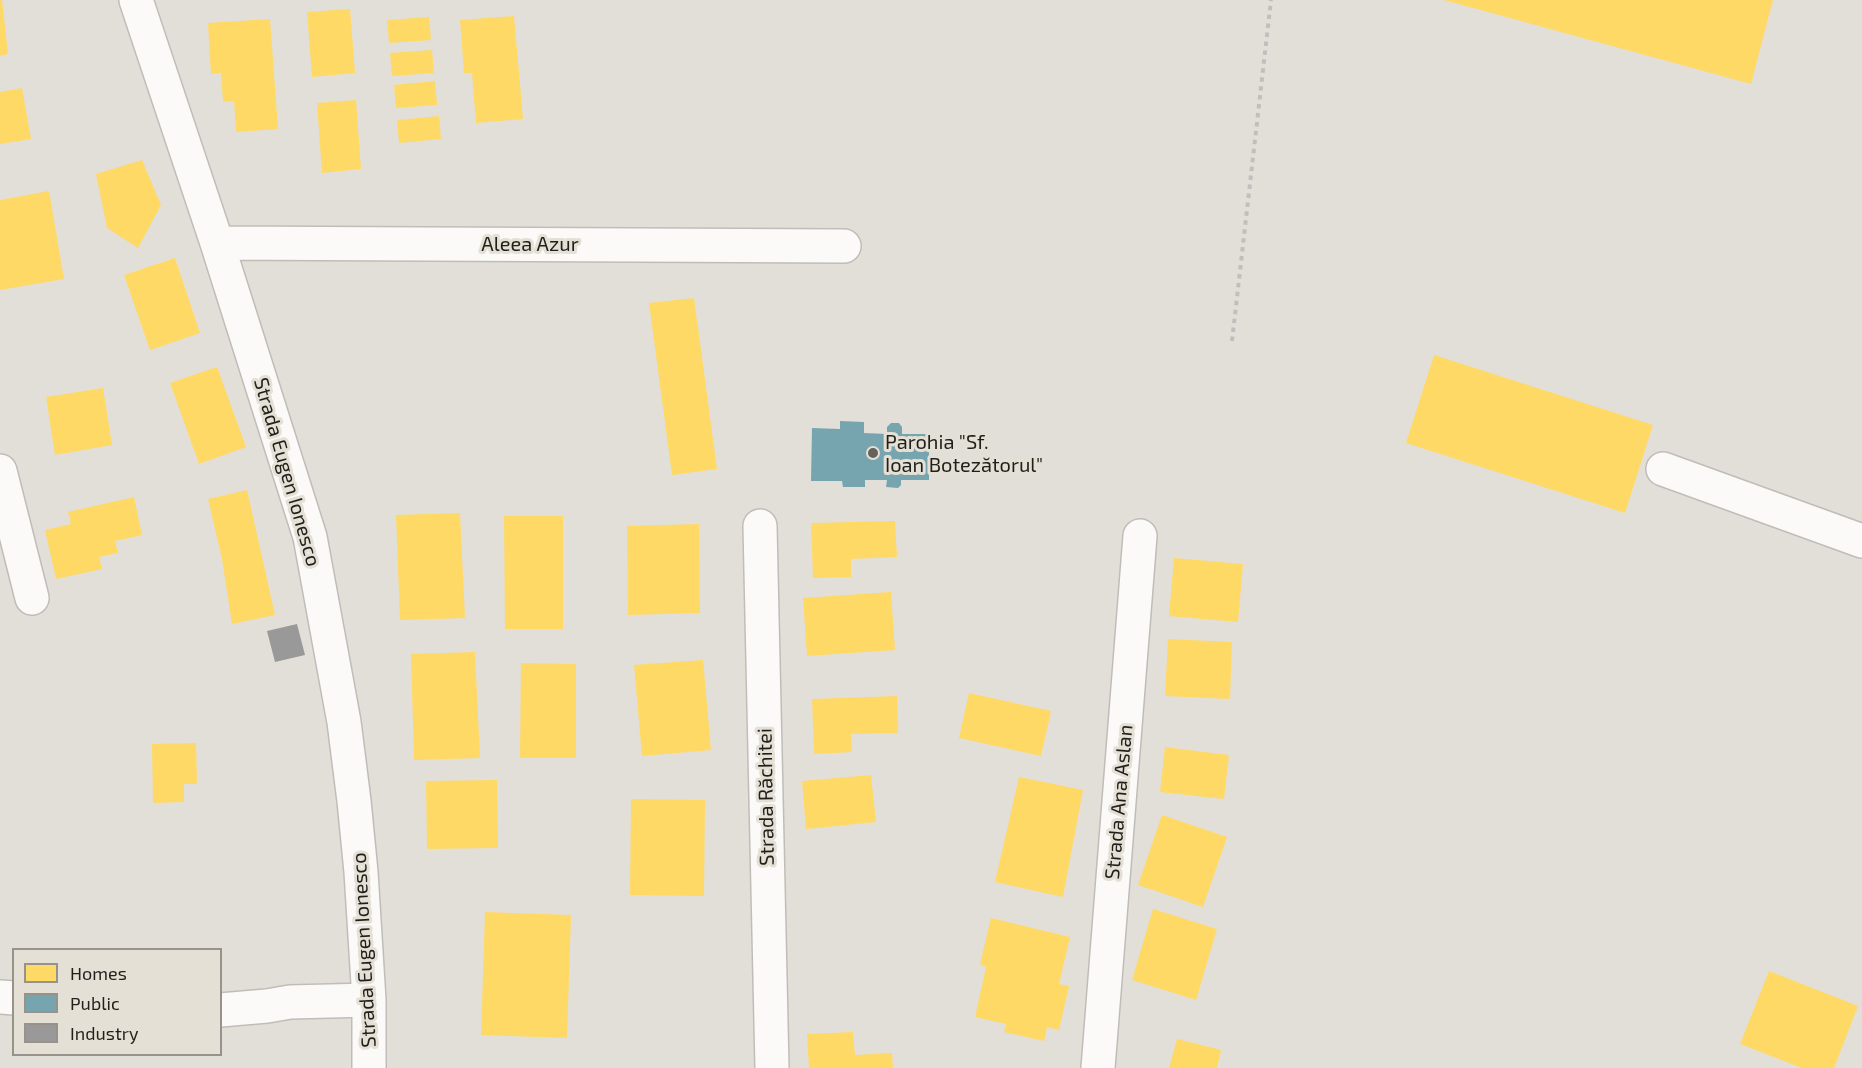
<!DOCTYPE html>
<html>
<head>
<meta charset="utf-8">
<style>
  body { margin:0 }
  #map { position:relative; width:1862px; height:1068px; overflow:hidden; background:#e2dfd8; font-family:"Exo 2",sans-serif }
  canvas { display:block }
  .legend { position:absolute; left:12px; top:948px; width:210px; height:108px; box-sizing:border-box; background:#e5e0d5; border:2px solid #97938b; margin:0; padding:8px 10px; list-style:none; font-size:18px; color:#211f1b }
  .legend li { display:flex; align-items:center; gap:12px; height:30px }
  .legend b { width:30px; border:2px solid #97938b }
</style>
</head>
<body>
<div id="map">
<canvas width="1862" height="1068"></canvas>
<ul class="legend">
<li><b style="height:16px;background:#ffd966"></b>Homes</li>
<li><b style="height:16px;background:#76a5af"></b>Public</li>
<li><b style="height:16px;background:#999"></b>Industry</li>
</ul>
</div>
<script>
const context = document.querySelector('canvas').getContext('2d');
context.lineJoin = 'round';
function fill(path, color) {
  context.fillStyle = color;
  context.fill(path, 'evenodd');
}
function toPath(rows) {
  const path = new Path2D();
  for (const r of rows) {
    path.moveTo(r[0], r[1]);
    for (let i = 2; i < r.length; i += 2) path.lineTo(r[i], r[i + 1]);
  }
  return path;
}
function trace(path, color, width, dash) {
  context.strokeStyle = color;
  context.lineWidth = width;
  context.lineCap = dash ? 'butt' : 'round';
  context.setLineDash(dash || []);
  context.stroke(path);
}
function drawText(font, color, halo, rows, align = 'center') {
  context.font = font + ' "Exo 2",sans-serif';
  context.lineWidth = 6;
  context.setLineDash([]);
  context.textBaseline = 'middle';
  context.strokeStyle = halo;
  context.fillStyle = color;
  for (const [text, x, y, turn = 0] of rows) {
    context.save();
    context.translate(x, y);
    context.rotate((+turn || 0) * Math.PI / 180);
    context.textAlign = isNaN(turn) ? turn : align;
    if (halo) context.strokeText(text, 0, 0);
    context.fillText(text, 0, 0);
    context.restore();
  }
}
fill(toPath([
  [0,0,2,0,8,54,0,56],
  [1444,0,1773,0,1751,84],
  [350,9,355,73,312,77,307,12],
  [514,16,523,119,476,123,472,73,464,73,460,20],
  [429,17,431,40,389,43,387,20],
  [270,19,278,129,236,132,234,101,223,102,221,73,211,74,208,23],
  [432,50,434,73,392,76,390,53],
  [435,81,437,105,396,108,394,85],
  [22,88,31,139,0,144,0,92],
  [356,100,361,169,322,173,317,103],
  [439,116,441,139,399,143,397,120],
  [142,160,161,205,138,248,107,228,96,174],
  [49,191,64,279,0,290,0,200],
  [175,258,200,333,150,350,124,275],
  [694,298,717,469,672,475,649,303],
  [1434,355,1653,425,1625,513,1406,443],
  [217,367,246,447,199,464,170,383],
  [103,388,112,445,55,455,46,397],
  [247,490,275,615,232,624,222,559,208,499],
  [134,497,142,535,115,541,118,553,99,557,102,569,56,579,45,530,71,524,68,512],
  [460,513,465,618,400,620,396,515],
  [504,516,563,516,563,629,505,629],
  [895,521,897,557,851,559,851,577,813,578,811,523],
  [699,524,700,613,628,615,627,526],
  [1174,558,1243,564,1238,622,1169,616],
  [891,592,895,650,807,656,803,598],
  [1168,639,1232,642,1230,699,1165,696],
  [475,652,480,758,414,760,411,654],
  [703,660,711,750,642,756,634,665],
  [521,663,576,664,576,758,520,758],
  [969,693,1051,711,1041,756,959,738],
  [897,696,898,733,851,734,852,752,814,754,812,699],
  [196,743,197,784,184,784,184,802,153,803,152,744],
  [1165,747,1229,755,1224,799,1160,792],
  [871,775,876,822,806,829,802,781],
  [1019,777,1083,790,1063,897,995,882],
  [497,780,498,848,427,849,426,781],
  [631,799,705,800,704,896,630,895],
  [1162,815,1227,837,1203,907,1138,885],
  [1153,909,1217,929,1196,1000,1132,980],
  [485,912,571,915,567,1038,481,1035],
  [991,918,1070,937,1059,984,1069,986,1059,1030,1047,1027,1044,1041,1004,1032,1006,1024,975,1017,986,967,980,964],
  [1769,971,1858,1006,1834,1068,1802,1068,1740,1044],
  [853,1032,855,1055,892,1053,893,1068,809,1068,807,1034],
  [1177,1039,1221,1050,1217,1068,1169,1068]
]), '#ffd966');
fill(toPath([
  [840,421,864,422,864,433,887,434,887,427,891,423,899,423,902,427,902,434,929,434,929,480,901,480,901,485,898,488,886,487,887,480,865,480,865,487,843,487,842,481,811,481,812,428,840,429]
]), '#76a5af');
fill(toPath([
  [297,624,305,655,275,662,267,631]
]), '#999');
const minor = toPath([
  [136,0,217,243,310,537,344,722,354,801,361,872,369,1000,369,1068],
  [217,243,844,246],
  [1663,469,1862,541],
  [0,471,32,598],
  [760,526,772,1068],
  [0,997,14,998],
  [220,1010,267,1006,290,1002,369,1000],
  [1098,1068,1140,536]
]);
trace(minor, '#c0bdb9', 36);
trace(toPath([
  [1232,341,1271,0]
]), '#c1bfbe', 4, [4.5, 4.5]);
trace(minor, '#fbfaf9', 33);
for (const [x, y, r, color] of [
  [873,453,6,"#65625d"]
]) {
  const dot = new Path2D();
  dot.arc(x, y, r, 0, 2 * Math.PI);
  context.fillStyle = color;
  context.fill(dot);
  trace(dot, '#e5e0d5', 2);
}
drawText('20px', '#211f1b', '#e5e0d5', [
  ["Aleea Azur",530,244],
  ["Strada Eugen Ionesco",287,472,74],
  ["Strada Răchitei",766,797,-91],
  ["Strada Ana Aslan",1119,802,-85],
  ["Strada Eugen Ionesco",364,950,-93]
]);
drawText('20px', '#211f1b', '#e5e0d5', [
  ["Parohia \"Sf.",885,442],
  ["Ioan Botezătorul\"",885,465]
], 'left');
</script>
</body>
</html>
